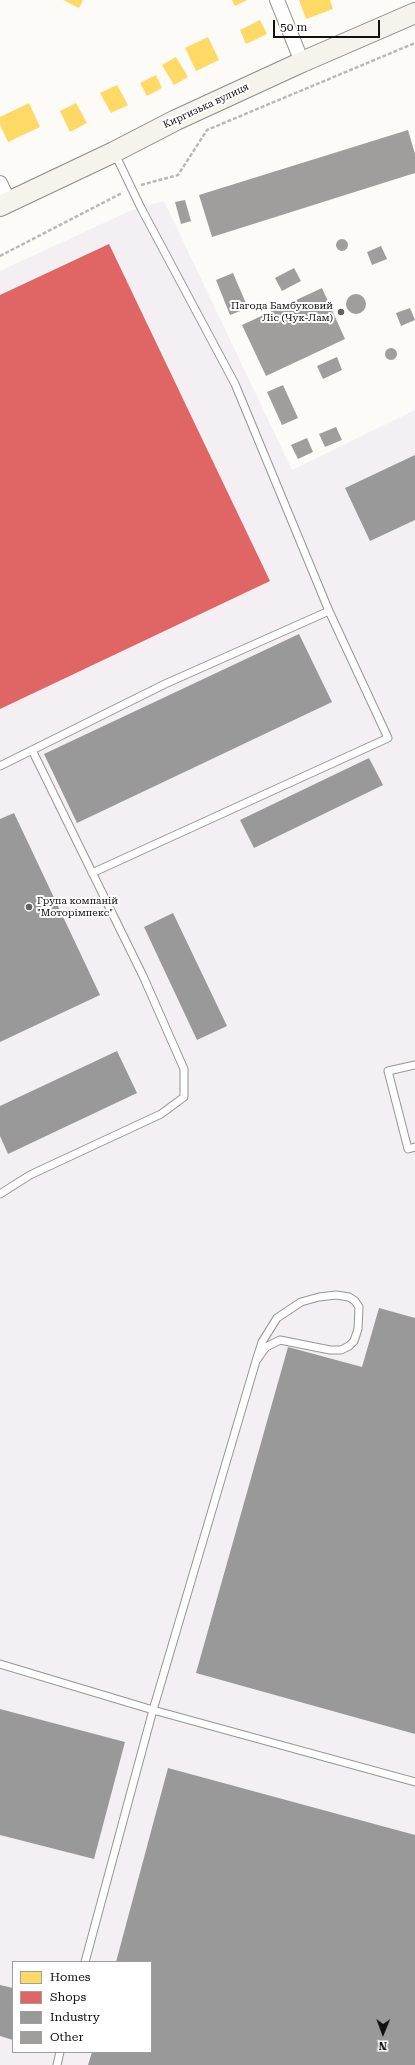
<!DOCTYPE html>
<html>
<head>
<meta charset="utf-8">
<style>
  body { margin:0 }
  #map { position:relative; width:415px; height:2065px; overflow:hidden; background:#fcfbf7; font-family:"Roboto Serif",serif }
  canvas { display:block }
  .legend { position:absolute; left:12px; top:1961px; width:140px; height:92px; box-sizing:border-box; background:#fff; border:1px solid #9f9f9f; margin:0; padding:5px 7px; list-style:none; font-size:12px; color:#101010 }
  .legend li { display:flex; align-items:center; gap:8px; height:20px }
  .legend b { width:20px; border:1px solid #9f9f9f }
  .north { position:absolute; left:363px; top:2013px; width:40px; height:40px; -webkit-text-stroke:3px #fff; paint-order:stroke; rotate:181deg; font-size:11px; font-weight:700; line-height:16px; text-align:center; color:#101010 }
  .north::after { content:''; display:block; margin:auto; width:14px; height:18px; background:#101010; clip-path:polygon(50% 0,100% 100%,50% 72%,0 100%) }
  .scale { position:absolute; left:273px; top:20px; width:107px; height:18px; box-sizing:border-box; border:2px solid #101010; border-top:0; padding-left:5px; font-size:12px; line-height:14px; white-space:nowrap; color:#101010; -webkit-text-stroke:3px #fff; paint-order:stroke }
</style>
</head>
<body>
<div id="map">
<canvas width="415" height="2065"></canvas>
<ul class="legend">
<li><b style="height:11px;background:#ffd966"></b>Homes</li>
<li><b style="height:11px;background:#e06666"></b>Shops</li>
<li><b style="height:11px;background:#999"></b>Industry</li>
<li><b style="height:11px;background:#a09e9c"></b>Other</li>
</ul>
<div class="north">N</div>
<div class="scale">50 m</div>
</div>
<script>
const context = document.querySelector('canvas').getContext('2d');
context.lineJoin = 'round';
function fill(path, color) {
  context.fillStyle = color;
  context.fill(path, 'evenodd');
}
function toPath(rows) {
  const path = new Path2D();
  for (const r of rows) {
    if (r.length === 3) {
      path.moveTo(r[0] + r[2], r[1]);
      path.arc(r[0], r[1], r[2], 0, 2 * Math.PI);
      continue;
    }
    path.moveTo(r[0], r[1]);
    for (let i = 2; i < r.length; i += 2) path.lineTo(r[i], r[i + 1]);
  }
  return path;
}
function trace(path, color, width, dash) {
  context.strokeStyle = color;
  context.lineWidth = width;
  context.lineCap = dash ? 'butt' : 'round';
  context.setLineDash(dash || []);
  context.stroke(path);
}
function drawText(font, color, halo, rows, align = 'center') {
  context.font = font + ' "Roboto Serif",serif';
  context.lineWidth = 4;
  context.setLineDash([]);
  context.textBaseline = 'middle';
  context.strokeStyle = halo;
  context.fillStyle = color;
  for (const [text, x, y, turn = 0] of rows) {
    context.save();
    context.translate(x, y);
    context.rotate((+turn || 0) * Math.PI / 180);
    context.textAlign = isNaN(turn) ? turn : align;
    if (halo) context.strokeText(text, 0, 0);
    context.fillText(text, 0, 0);
    context.restore();
  }
}
fill(toPath([
  [164,201,292,470,415,410,415,2065,0,2065,0,271,130,211],
  [13,1962,151,1962,151,2052,13,2052]
]), '#f3eff2');
fill(toPath([
  [63,0,83,0,79,8],
  [232,0,247,0,235,6],
  [299,0,330,0,333,9,306,19],
  [260,20,267,34,246,44,240,30],
  [208,37,219,60,196,71,185,48],
  [176,57,188,77,174,85,162,65],
  [156,75,162,88,147,96,140,83],
  [117,85,128,105,111,113,100,93],
  [29,103,40,127,8,142,0,125,0,117],
  [76,103,87,123,70,132,60,111]
]), '#ffd966');
fill(toPath([
  [109,244,270,581,0,709,0,295]
]), '#e06666');
fill(toPath([
  [415,455,415,520,370,541,345,488],
  [299,634,332,702,77,823,44,754],
  [369,758,383,785,254,848,240,820],
  [14,813,100,995,0,1042,0,819],
  [173,913,227,1026,197,1040,144,927],
  [117,1051,137,1093,8,1154,0,1136,0,1106],
  [379,1308,415,1318,415,1734,196,1673,288,1347,362,1367],
  [0,1709,125,1742,94,1859,0,1835],
  [168,1768,415,1835,415,2065,88,2065,92,2052,151,2052,151,1962,116,1962],
  [0,1985,13,1988,13,2040,0,2036]
]), '#999');
fill(toPath([
  [408,130,415,154,415,173,212,237,199,195],
  [185,200,191,221,181,224,175,202],
  [342,245,6],
  [381,246,387,259,372,265,367,252],
  [294,268,301,281,282,291,275,278],
  [233,273,248,308,230,315,216,280],
  [322,288,345,339,266,376,242,325],
  [356,304,10],
  [410,308,415,320,401,326,396,313],
  [391,354,6],
  [337,357,342,370,323,379,317,366],
  [283,385,298,418,282,425,267,392],
  [336,427,342,440,325,447,319,434],
  [307,438,313,452,298,459,291,445]
]), '#a09e9c');
const lane = toPath([
  [0,766,165,684,329,611],
  [92,873,388,738,329,611,235,384,141,208,115,154],
  [415,1065,388,1071,408,1149,415,1147],
  [0,1194,30,1175,161,1114,184,1097,184,1069,143,976,32,750],
  [0,1664,153,1710,415,1782],
  [85,1962,153,1710,256,1361,262,1342,277,1318,301,1302,319,1297,336,1295,349,1297,355,1301,359,1307,358,1329,354,1341,349,1346,341,1350,330,1350,280,1340,266,1347,256,1361],
  [57,2065,60,2052]
]);
const street = toPath([
  [277,0,302,62],
  [0,183,9,202]
]);
const secondary = toPath([
  [0,206,114,152,176,120,302,62,415,13]
]);
trace(lane, '#969694', 9);
trace(street, '#969694', 16);
trace(secondary, '#8d8c8b', 22);
trace(toPath([
  [141,185,178,175,207,130,415,43],
  [0,256,122,193]
]), '#b9b9b8', 2.5, [4, 2]);
trace(lane, '#fffefe', 7);
trace(street, '#fffefe', 14);
trace(secondary, '#f5f3ec', 20);
for (const [x, y, r, color] of [
  [341,312,4,"#636261"],
  [29,907,4,"#636261"]
]) {
  const dot = new Path2D();
  dot.arc(x, y, r, 0, 2 * Math.PI);
  context.fillStyle = color;
  context.fill(dot);
  trace(dot, '#fff', 1.5);
}
drawText('10px', '#101010', '#fff', [
  ["Киргизька вулиця",206,106,-25]
]);
drawText('10px', '#101010', '#fff', [
  ["Пагода Бамбуковий",333,306],
  ["Ліс (Чук-Лам)",333,318],
  ["Група компаній",37,901,"left"],
  ["\"Моторімпекс\"",37,913,"left"]
], 'right');
</script>
</body>
</html>
